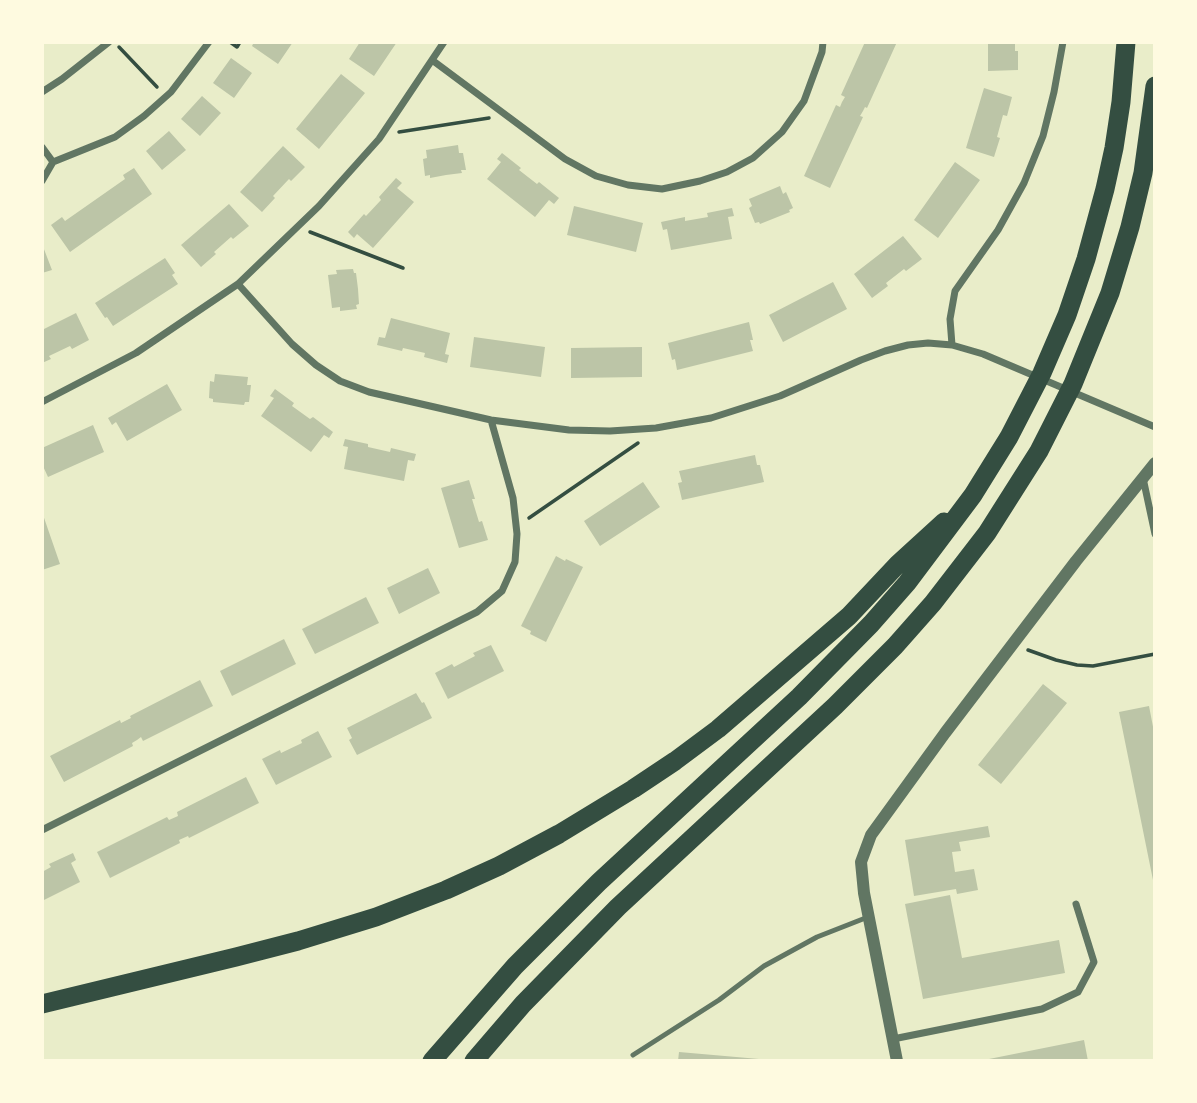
<!DOCTYPE html>
<html>
<head>
<meta charset="utf-8">
<style>
  body { margin:0 }
  #map { position:relative; width:1197px; height:1103px; overflow:hidden; background:#e9edc9; font-family:"Exo 2",sans-serif }
  canvas { display:block }
  .frame { position:absolute; inset:0; border:44px solid #fefae0; pointer-events:none }
</style>
</head>
<body>
<div id="map">
<canvas width="1197" height="1103"></canvas>
<div class="frame"></div>
</div>
<script>
const context = document.querySelector('canvas').getContext('2d');
context.lineJoin = 'round';
function fill(path, color) {
  context.fillStyle = color;
  context.fill(path, 'evenodd');
}
function toPath(rows) {
  const path = new Path2D();
  for (const r of rows) {
    path.moveTo(r[0], r[1]);
    for (let i = 2; i < r.length; i += 2) path.lineTo(r[i], r[i + 1]);
  }
  return path;
}
function trace(path, color, width, dash) {
  context.strokeStyle = color;
  context.lineWidth = width;
  context.lineCap = dash ? 'butt' : 'round';
  context.setLineDash(dash || []);
  context.stroke(path);
}
fill(toPath([
  [254,42,293,42,278,64,252,46],
  [360,42,397,42,374,76,349,59],
  [865,42,897,42,867,108,865,107,863,111,860,116,863,117,830,188,804,176,836,105,840,107,842,102,845,97,841,95],
  [988,42,1015,42,1015,51,1018,51,1018,70,988,71],
  [231,58,252,73,234,98,213,83],
  [341,74,365,93,319,149,296,129],
  [984,88,1012,97,1007,116,1003,115,997,137,1000,138,994,157,966,148],
  [202,96,221,113,200,136,181,119],
  [169,131,186,150,162,170,146,151],
  [458,145,459,153,463,153,466,170,461,170,462,173,446,175,430,178,430,175,425,176,423,159,427,158,426,150],
  [283,146,305,167,291,181,289,179,273,196,275,198,262,212,240,192],
  [502,153,521,168,519,170,537,184,539,182,559,198,554,204,549,200,535,217,487,179,501,162,497,159],
  [955,162,980,180,938,238,914,220],
  [134,168,152,194,70,252,51,225,62,217,65,221,125,179,123,175],
  [396,178,402,183,397,188,414,202,373,248,357,234,354,238,348,232,364,214,366,216,381,200,379,197],
  [780,186,783,194,786,192,793,208,789,210,790,212,760,224,759,222,755,223,749,208,752,206,749,199],
  [229,204,249,226,233,239,231,237,214,252,216,254,201,267,181,245],
  [574,206,643,223,636,252,567,235],
  [732,208,734,216,728,217,732,239,671,250,667,229,663,230,661,222,685,217,685,221,708,217,707,213],
  [903,236,922,259,906,271,904,269,886,283,888,286,872,298,854,274],
  [42,244,52,270,42,273],
  [165,258,175,273,172,275,178,284,113,326,107,317,105,318,95,303],
  [353,269,354,273,356,273,358,289,359,304,356,305,357,309,340,311,340,307,332,308,328,275,337,274,336,270],
  [833,282,847,309,783,342,769,315],
  [76,313,89,340,72,349,70,346,49,356,51,359,42,363,42,330],
  [391,318,450,333,445,354,449,355,447,363,424,357,425,353,403,348,402,351,377,345,379,337,385,338],
  [749,322,753,340,750,340,753,351,677,370,675,359,672,360,668,343],
  [474,337,545,347,541,377,470,367],
  [642,347,642,377,571,378,571,348],
  [215,374,248,377,247,385,251,385,249,402,245,402,244,405,213,402,213,399,209,398,210,381,214,382],
  [167,384,182,410,127,441,116,422,112,425,108,418],
  [275,389,294,403,292,406,310,419,313,417,333,432,329,438,324,435,311,452,261,416,274,398,270,396],
  [93,425,104,452,48,477,42,464,42,448],
  [345,439,368,444,368,447,390,452,391,448,416,454,414,461,408,460,404,481,344,469,348,447,343,446],
  [755,455,757,465,760,465,764,482,682,500,678,483,682,482,679,471],
  [469,480,475,499,472,499,479,522,482,521,488,540,459,548,441,488],
  [643,482,660,507,600,546,584,521],
  [42,512,60,564,42,570],
  [556,556,565,561,566,559,583,567,546,642,530,634,531,631,521,626],
  [428,568,440,593,399,614,387,588],
  [366,597,379,623,315,654,302,629],
  [284,639,296,664,232,696,220,671],
  [491,645,504,671,448,699,435,673,452,664,454,667,475,656,473,653],
  [200,680,213,706,143,741,141,737,137,740,132,743,133,746,64,782,50,756,120,720,121,723,131,718,130,716],
  [1043,684,1067,703,1001,784,978,765],
  [416,693,422,703,424,702,432,718,357,755,349,740,352,738,347,728],
  [1149,706,1155,737,1154,885,1119,712],
  [318,731,332,757,276,785,262,759,280,750,281,753,302,743,301,740],
  [246,777,259,803,189,838,188,836,179,840,180,843,110,878,97,852,167,817,169,820,178,816,177,812],
  [988,826,990,837,959,842,961,851,952,852,955,872,974,869,978,890,957,894,956,889,914,896,905,840],
  [73,853,76,860,71,863,80,882,42,901,42,872,51,867,49,864],
  [950,895,962,958,1059,940,1065,973,923,999,905,904],
  [1084,1040,1088,1061,985,1061,984,1060],
  [679,1052,759,1059,759,1061,678,1061]
]), '#bcc5a7');
trace(toPath([
  [230,42,237,47,240,42],
  [119,47,157,87],
  [399,132,489,118],
  [310,232,403,268],
  [529,518,638,443],
  [1028,650,1056,660,1077,665,1093,666,1155,654]
]), '#344e41', 3.5);
trace(toPath([
  [633,1055,719,1000,764,966,817,937,868,917]
]), '#617663', 5);
trace(toPath([
  [432,60,565,159,596,176,628,185,662,189,700,181,727,172,753,158,782,132,804,101,822,52,823,42],
  [42,92,62,79,109,42],
  [42,147,53,162,42,181],
  [53,162,115,137,144,116,171,92,209,42],
  [238,284,292,344,316,365,340,381,369,392,491,420,569,430,610,431,656,428,711,418,780,396,861,360,885,351,908,345,928,343,952,345,983,354,1155,427],
  [952,345,950,319,955,291,998,230,1024,183,1043,136,1054,92,1063,42],
  [42,402,136,353,238,284,319,206,379,139,444,42],
  [1143,478,1155,534],
  [42,830,477,612,502,591,515,562,517,534,513,498,491,420],
  [893,1039,1042,1009,1078,992,1094,962,1076,904]
]), '#617663', 7);
trace(toPath([
  [897,1061,864,893,861,862,871,835,945,733,1076,561,1155,463]
]), '#617663', 12);
trace(toPath([
  [42,1004,236,957,298,941,376,917,446,890,499,866,559,834,633,789,675,761,718,729,849,616,898,564,944,522],
  [432,1061,515,966,599,882,799,697,871,624,907,583,973,495,1009,437,1042,373,1067,315,1086,259,1105,189,1114,148,1121,102,1126,42],
  [474,1061,523,1004,618,907,835,706,895,646,933,603,987,533,1039,451,1073,384,1110,293,1130,227,1143,173,1155,86]
]), '#344e41', 19);
</script>
</body>
</html>
